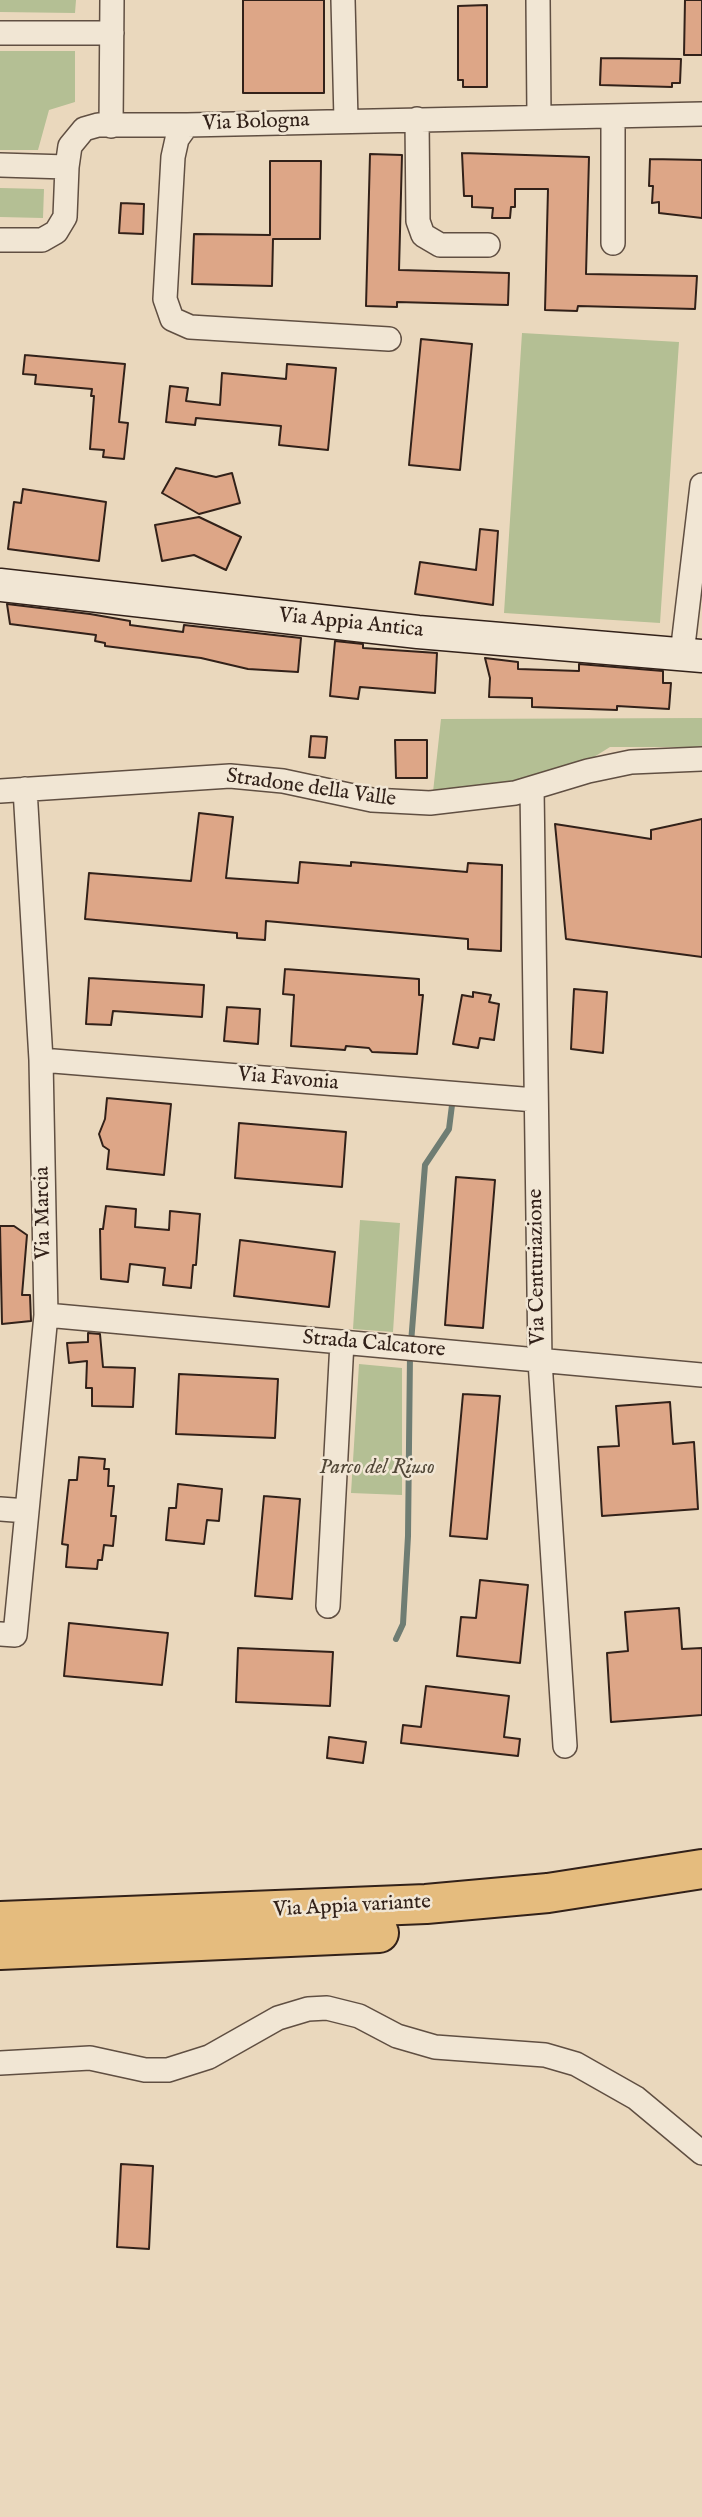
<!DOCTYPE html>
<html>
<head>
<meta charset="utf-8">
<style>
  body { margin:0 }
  canvas { display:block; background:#ead8bd }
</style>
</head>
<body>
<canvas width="702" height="2517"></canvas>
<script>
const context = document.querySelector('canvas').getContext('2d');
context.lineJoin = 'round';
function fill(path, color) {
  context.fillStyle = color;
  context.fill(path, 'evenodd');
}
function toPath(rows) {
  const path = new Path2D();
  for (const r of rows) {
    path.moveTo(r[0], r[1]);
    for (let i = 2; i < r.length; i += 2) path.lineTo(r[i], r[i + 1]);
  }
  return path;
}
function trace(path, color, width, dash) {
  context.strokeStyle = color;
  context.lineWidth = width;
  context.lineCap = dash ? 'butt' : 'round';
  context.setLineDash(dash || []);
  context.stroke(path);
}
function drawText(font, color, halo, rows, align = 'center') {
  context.font = font + ' "IM FELL English",serif';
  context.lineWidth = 5;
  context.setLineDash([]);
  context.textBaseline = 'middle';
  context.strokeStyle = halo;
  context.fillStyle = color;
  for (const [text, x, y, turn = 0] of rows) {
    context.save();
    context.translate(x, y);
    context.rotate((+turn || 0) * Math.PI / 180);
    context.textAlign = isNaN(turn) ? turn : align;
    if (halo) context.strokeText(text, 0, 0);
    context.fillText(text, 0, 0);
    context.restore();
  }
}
fill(toPath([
  [0,0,76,0,75,13,0,12],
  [0,51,75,51,75,102,49,110,38,150,0,150],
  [0,188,44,189,43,218,0,217],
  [522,333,679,342,660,623,504,613],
  [702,718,702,747,610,747,586,762,530,781,433,792,441,719],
  [360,1220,400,1223,393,1332,353,1329],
  [359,1364,402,1368,402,1495,351,1493]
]), '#b4bf94');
trace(toPath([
  [411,1343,425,1165,449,1129,452,1105],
  [396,1639,403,1624,408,1536,410,1354]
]), '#6f7d73', 6);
const building = toPath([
  [243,0,324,0,324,93,243,93,243,0],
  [685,0,702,0,702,55,684,55,685,0],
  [487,5,487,87,463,87,463,80,458,80,458,6,487,5],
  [601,58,681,59,680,83,672,83,672,87,600,85,601,58],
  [462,153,589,157,586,274,697,276,695,309,578,306,577,311,545,310,548,189,515,189,515,207,511,207,510,218,492,218,493,208,472,207,472,196,464,196,462,153],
  [370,154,402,155,399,270,509,273,508,305,397,302,397,307,366,306,370,154],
  [650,159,702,160,702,218,659,213,659,202,652,203,653,186,649,186,650,159],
  [270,161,321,161,320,239,273,239,272,286,192,284,194,234,270,235,270,161],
  [121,203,144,204,143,234,119,233,121,203],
  [421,339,472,344,460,470,409,465,421,339],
  [25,355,125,364,119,422,128,423,124,459,103,457,104,450,90,449,94,396,91,396,92,389,35,384,36,375,23,374,25,355],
  [287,364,336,368,328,450,279,445,281,426,196,418,195,425,166,422,170,386,188,388,186,401,220,405,222,373,286,379,287,364],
  [176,468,216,477,232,473,240,503,199,514,162,493,176,468],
  [23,489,106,502,99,561,8,549,14,502,21,503,23,489],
  [199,517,241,537,226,570,194,555,162,561,155,525,199,517],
  [480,529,498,531,493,605,415,594,420,562,476,570,480,529],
  [7,604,90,614,130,621,130,625,183,632,184,625,301,638,298,672,248,669,201,658,105,646,105,643,95,641,96,635,10,624,7,604],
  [335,641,363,644,363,648,437,653,435,693,360,687,358,699,330,696,335,641],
  [485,658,518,662,518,669,579,671,579,664,663,671,663,683,671,683,669,709,617,706,617,710,532,707,532,698,489,697,490,678,485,658],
  [311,736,327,737,325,758,309,757,311,736],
  [395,740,427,740,427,778,396,778,395,740],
  [199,813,233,817,226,878,298,883,300,862,351,866,351,862,467,872,468,863,502,865,501,951,468,949,468,939,266,921,265,940,237,938,237,933,85,919,89,873,191,881,199,813],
  [702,819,702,957,566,939,555,824,651,839,651,830,702,819],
  [285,969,419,979,419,995,423,995,417,1054,372,1052,369,1048,346,1046,345,1050,291,1046,294,995,283,994,285,969],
  [89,978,204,985,202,1017,113,1011,111,1025,86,1024,89,978],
  [574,989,607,992,603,1053,571,1049,574,989],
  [473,992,491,995,489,1002,499,1004,494,1040,480,1038,478,1048,453,1044,462,995,473,997,473,992],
  [227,1007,260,1009,258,1044,224,1041,227,1007],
  [107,1098,171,1104,164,1175,107,1169,109,1150,103,1146,99,1134,105,1119,107,1098],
  [239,1123,346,1132,342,1187,235,1178,239,1123],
  [456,1177,495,1180,483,1328,445,1325,456,1177],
  [106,1206,136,1209,135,1227,169,1230,170,1211,200,1214,196,1265,193,1265,191,1288,163,1285,165,1268,130,1264,128,1282,101,1279,100,1229,103,1229,106,1206],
  [0,1226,14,1226,27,1235,22,1295,30,1295,31,1321,2,1324,0,1226],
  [240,1240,335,1252,329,1307,234,1296,240,1240],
  [88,1333,100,1334,103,1367,135,1368,133,1407,92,1406,92,1388,86,1388,87,1361,69,1363,67,1343,88,1342,88,1333],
  [179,1374,278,1379,275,1438,176,1434,179,1374],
  [463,1394,500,1396,487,1539,450,1536,463,1394],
  [670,1402,673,1444,694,1442,698,1509,602,1516,598,1447,619,1446,616,1406,670,1402],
  [79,1457,105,1459,104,1469,109,1469,108,1486,114,1486,111,1516,116,1516,113,1546,104,1545,102,1560,98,1560,97,1569,66,1567,68,1545,62,1544,69,1480,77,1480,79,1457],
  [178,1484,222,1489,219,1521,207,1520,204,1544,166,1540,169,1508,176,1508,178,1484],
  [264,1496,300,1499,292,1599,255,1596,264,1496],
  [480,1580,528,1585,520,1663,457,1656,461,1617,476,1618,480,1580],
  [679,1608,682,1649,702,1648,702,1715,611,1722,607,1653,628,1651,625,1612,679,1608],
  [69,1623,168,1633,162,1685,64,1676,69,1623],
  [238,1648,333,1652,330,1706,236,1702,238,1648],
  [426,1686,509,1696,504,1737,520,1739,518,1756,401,1743,403,1725,421,1727,426,1686],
  [329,1737,366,1742,363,1763,327,1758,329,1737],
  [121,2164,153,2166,149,2249,117,2247,121,2164]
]);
fill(building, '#dda687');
trace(building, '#322119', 2);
const street = toPath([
  [343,0,346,120],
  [538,0,539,117],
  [0,33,112,33],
  [613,116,613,243],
  [417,119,418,221,423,235,440,245,488,245],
  [111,126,112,0],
  [0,165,67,167,65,217,56,232,42,240,0,240],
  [67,167,70,146,84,129,98,125,187,125],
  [389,339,190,327,172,319,165,299,173,157,177,139,187,125,702,114],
  [682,654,702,485],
  [532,788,540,1361,565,1746],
  [0,791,230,776,283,781,372,800,430,803,515,793,588,771,631,762,702,759],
  [41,1060,535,1100],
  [46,1315,702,1375],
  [0,1509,27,1511],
  [328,1606,342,1342],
  [0,1634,15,1635,46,1315,41,1060,25,789],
  [0,2063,90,2058,145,2070,168,2070,209,2057,278,2018,308,2009,327,2008,359,2016,397,2036,435,2047,545,2055,576,2064,636,2098,702,2153]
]);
const secondary = toPath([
  [0,585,418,632,702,656]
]);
const highway = toPath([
  [0,1921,426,1904,548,1893,702,1869],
  [0,1950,379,1933]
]);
trace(street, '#604f42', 26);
trace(secondary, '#322119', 35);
trace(highway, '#322119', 42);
trace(street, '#f1e6d4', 23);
trace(secondary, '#f1e6d4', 32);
trace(highway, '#e5bc7e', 38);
drawText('21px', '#322119', '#f1e6d4', [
  ["Via Bologna",256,123,-2],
  ["Via Appia Antica",351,624,6],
  ["Stradone della Valle",311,789,8],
  ["Via Favonia",288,1080,5],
  ["Via Marcia",44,1213,-91],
  ["Via Centuriazione",538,1267,-91],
  ["Strada Calcatore",374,1345,5],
  ["Via Appia variante",352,1907,-3]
]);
drawText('italic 21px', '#524838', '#f1e6d4', [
  ["Parco del Riuso",377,1469]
]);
</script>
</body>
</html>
